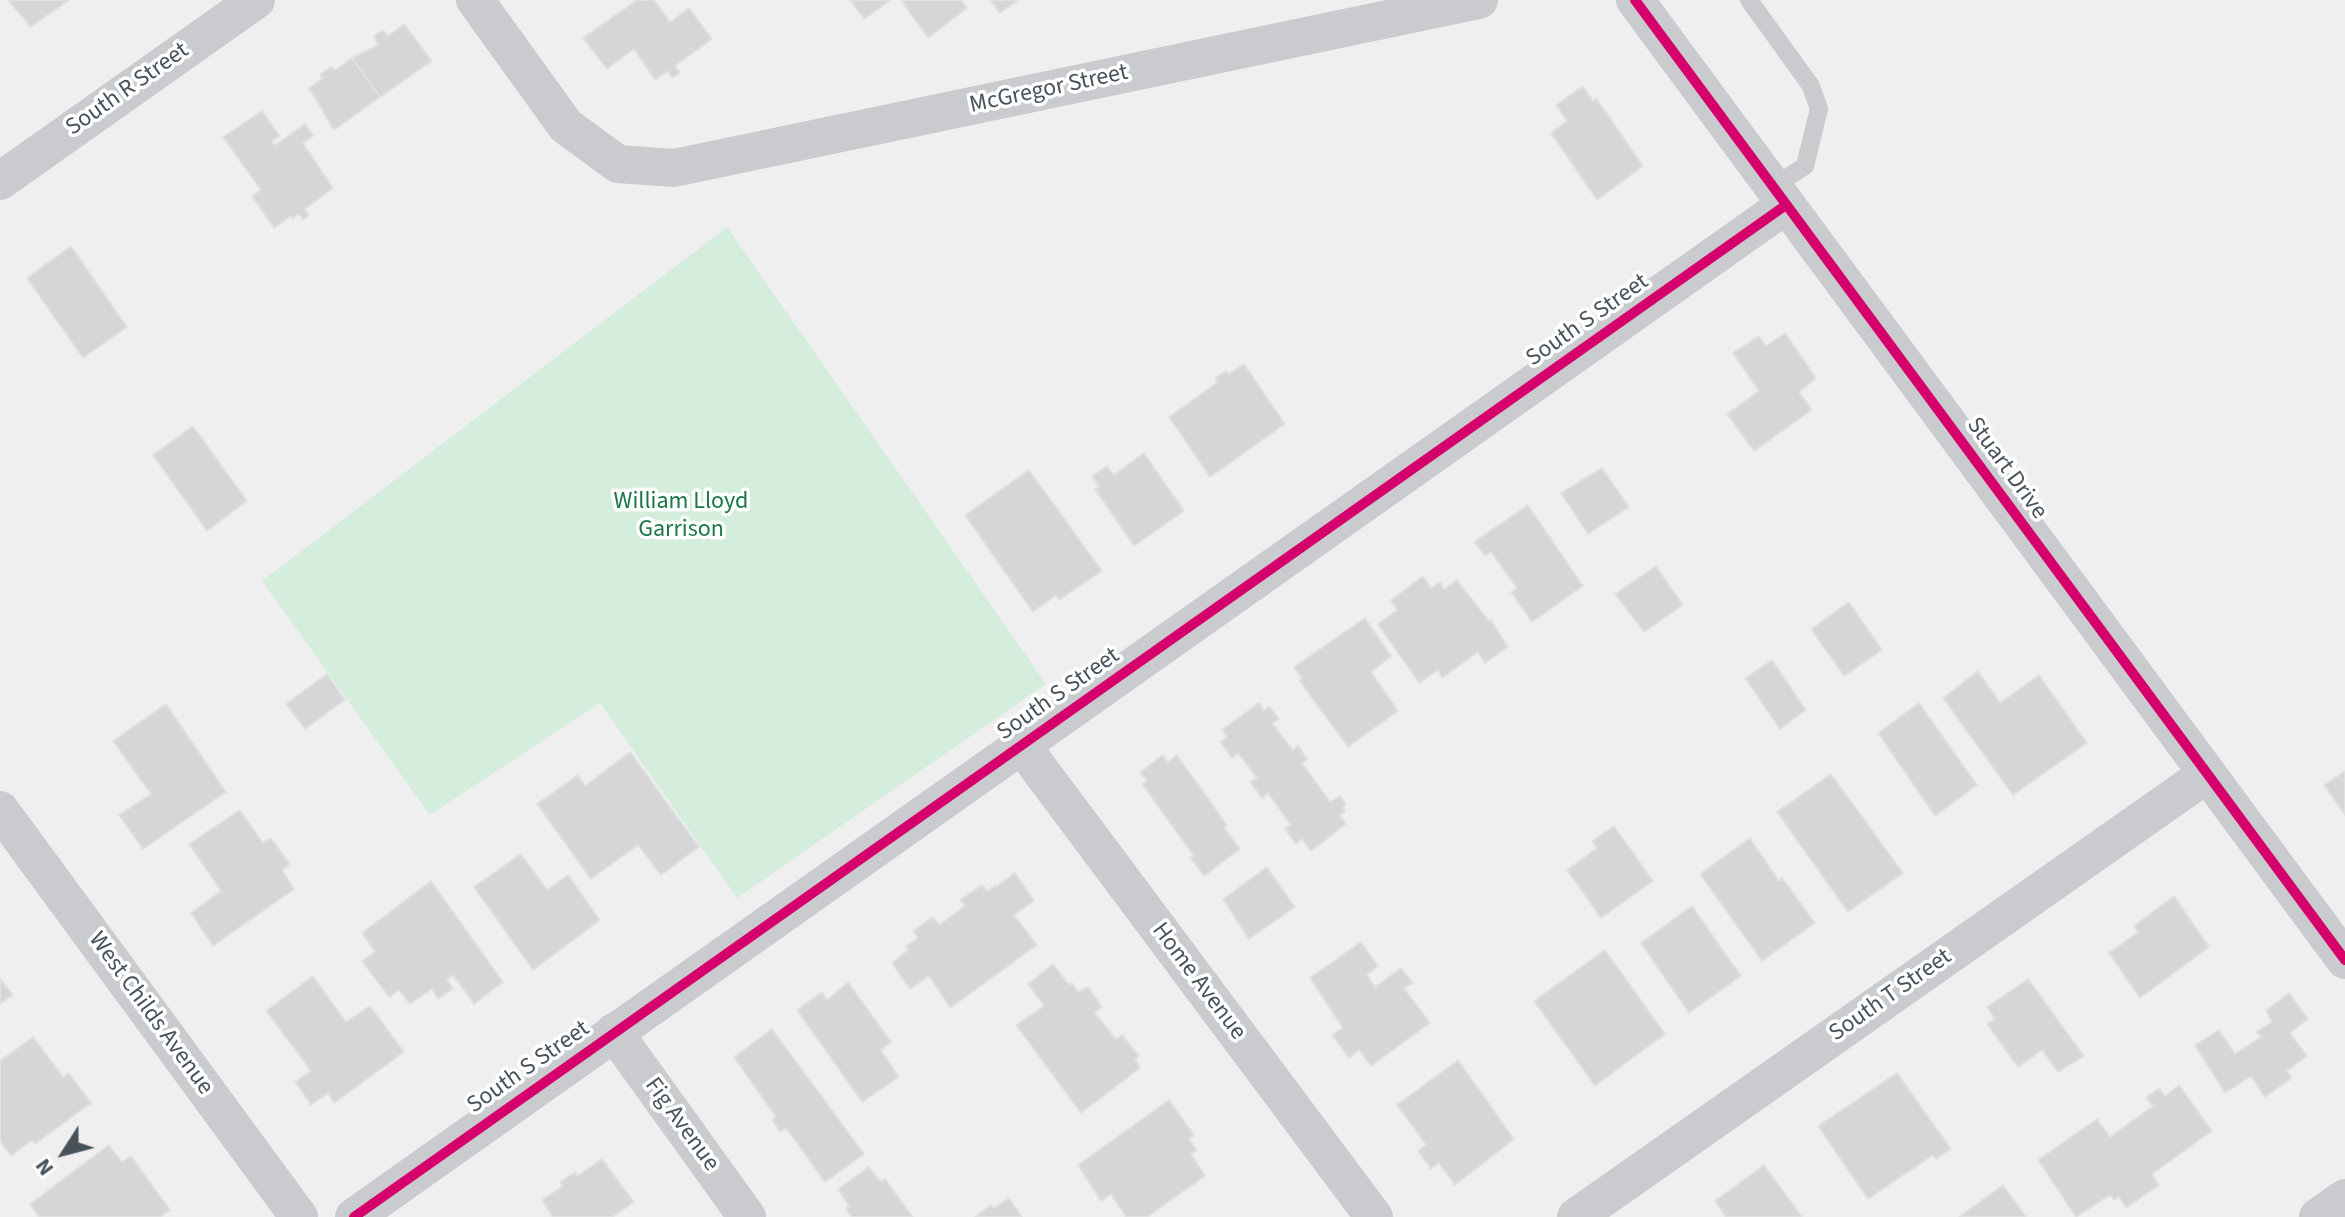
<!DOCTYPE html>
<html>
<head>
<meta charset="utf-8">
<style>
  body { margin:0 }
  #map { position:relative; width:2345px; height:1217px; overflow:hidden; background:#f0efef; font-family:"Source Sans 3",sans-serif }
  canvas { display:block }
  .north { position:absolute; left:24px; top:1113px; width:80px; height:80px; -webkit-text-stroke:6px #fff; paint-order:stroke; rotate:234deg; font-size:22px; font-weight:700; line-height:32px; text-align:center; color:#47525b }
  .north::after { content:''; display:block; margin:auto; width:28px; height:36px; background:#47525b; clip-path:polygon(50% 0,100% 100%,50% 72%,0 100%) }
</style>
</head>
<body>
<div id="map">
<canvas width="2345" height="1217"></canvas>
<div class="north">N</div>
</div>
<script>
const context = document.querySelector('canvas').getContext('2d');
context.lineJoin = 'round';
function fill(path, color) {
  context.fillStyle = color;
  context.fill(path, 'evenodd');
}
function toPath(rows) {
  const path = new Path2D();
  for (const r of rows) {
    path.moveTo(r[0], r[1]);
    for (let i = 2; i < r.length; i += 2) path.lineTo(r[i], r[i + 1]);
  }
  return path;
}
function trace(path, color, width, dash) {
  context.strokeStyle = color;
  context.lineWidth = width;
  context.lineCap = dash ? 'butt' : 'round';
  context.setLineDash(dash || []);
  context.stroke(path);
}
function drawText(font, color, halo, rows, align = 'center') {
  context.font = font + ' "Source Sans 3",sans-serif';
  context.lineWidth = 7;
  context.setLineDash([]);
  context.textBaseline = 'middle';
  context.strokeStyle = halo;
  context.fillStyle = color;
  for (const [text, x, y, turn = 0] of rows) {
    context.save();
    context.translate(x, y);
    context.rotate((+turn || 0) * Math.PI / 180);
    context.textAlign = isNaN(turn) ? turn : align;
    if (halo) context.strokeText(text, 0, 0);
    context.fillText(text, 0, 0);
    context.restore();
  }
}
fill(toPath([
  [727,227,1046,684,737,898,600,703,430,815,262,581]
]), '#d4eddd');
const building = toPath([
  [8,0,69,0,31,27,8,0],
  [637,0,654,0,670,22,689,8,712,39,675,66,680,73,672,78,668,71,655,80,634,49,607,69,583,38,637,0],
  [850,0,891,0,864,19,850,0],
  [901,0,961,0,967,8,928,38,901,0],
  [990,0,1018,0,1000,13,990,0],
  [404,24,432,61,380,97,352,58,378,45,374,36,383,30,388,36,404,24],
  [352,58,380,97,334,130,309,88,323,78,320,75,331,67,335,70,352,58],
  [1583,86,1593,101,1596,98,1643,166,1597,200,1551,133,1567,121,1556,105,1583,86],
  [262,111,280,136,272,141,275,145,305,124,313,136,303,143,333,188,305,209,309,215,303,220,299,214,292,219,291,216,274,228,252,196,261,190,223,137,262,111],
  [71,246,127,327,83,358,27,278,71,246],
  [1785,333,1816,378,1799,392,1812,410,1754,451,1727,414,1759,391,1733,353,1759,336,1766,346,1785,333],
  [1244,364,1285,424,1210,477,1169,417,1218,382,1215,378,1226,371,1229,374,1244,364],
  [193,426,247,501,207,531,153,455,193,426],
  [1144,453,1184,511,1134,546,1095,489,1099,487,1092,476,1107,466,1114,475,1144,453],
  [1602,468,1629,507,1588,534,1561,493,1602,468],
  [1029,470,1102,571,1059,600,1056,595,1033,612,965,515,1029,470],
  [1528,505,1583,586,1532,622,1511,592,1517,588,1491,552,1485,556,1474,542,1528,505],
  [1656,566,1683,605,1644,632,1615,594,1656,566],
  [1423,576,1431,588,1440,582,1444,589,1457,580,1489,621,1491,620,1508,647,1485,663,1478,652,1442,678,1438,670,1419,683,1378,624,1397,610,1391,600,1423,576],
  [1849,602,1882,650,1844,676,1811,629,1849,602],
  [1365,618,1391,656,1371,672,1398,711,1348,747,1299,680,1302,678,1294,667,1365,618],
  [1772,660,1806,710,1780,729,1745,678,1772,660],
  [1978,671,2000,703,2039,675,2087,743,2013,795,1943,698,1978,671],
  [327,674,345,700,305,729,286,704,327,674],
  [1259,703,1264,711,1269,706,1279,719,1272,723,1293,750,1298,745,1307,759,1302,763,1330,802,1340,796,1346,804,1343,808,1345,811,1340,815,1346,824,1311,851,1302,839,1296,844,1285,829,1291,825,1268,793,1262,798,1250,782,1257,778,1238,753,1232,758,1220,742,1227,737,1222,730,1259,703],
  [1919,703,1977,785,1935,816,1878,733,1919,703],
  [166,704,226,792,143,849,119,815,151,794,113,741,166,704],
  [630,752,699,847,661,875,638,845,591,879,537,804,578,775,585,786,630,752],
  [1163,755,1168,762,1177,755,1227,825,1224,827,1240,849,1204,876,1190,857,1194,856,1142,784,1147,781,1140,772,1163,755],
  [2345,771,2345,815,2324,785,2345,771],
  [1831,774,1903,873,1848,912,1777,812,1831,774],
  [240,810,263,843,271,838,290,864,282,870,294,889,213,946,191,913,221,891,189,844,240,810],
  [1614,826,1653,881,1601,918,1567,870,1597,848,1592,841,1614,826],
  [1750,838,1779,881,1782,878,1815,923,1762,961,1700,874,1750,838],
  [521,854,547,890,568,875,600,920,533,970,474,887,521,854],
  [1267,867,1295,907,1249,939,1223,899,1267,867],
  [1015,873,1034,901,1014,915,1037,945,950,1008,929,976,910,989,892,963,909,949,906,946,918,938,913,931,933,917,939,925,965,906,960,900,982,885,987,891,996,885,997,886,1015,873],
  [431,881,503,982,474,1004,453,975,447,979,453,989,438,999,432,989,410,1004,399,990,389,997,362,961,375,952,362,933,431,881],
  [2174,896,2209,947,2140,998,2109,953,2138,932,2134,926,2174,896],
  [1692,906,1741,976,1689,1013,1641,943,1692,906],
  [1361,942,1378,966,1367,975,1375,987,1401,968,1413,983,1404,988,1430,1023,1371,1066,1359,1050,1349,1058,1332,1035,1343,1028,1310,978,1361,942],
  [1605,950,1665,1034,1595,1086,1534,1001,1605,950],
  [1053,964,1069,985,1072,983,1078,992,1088,987,1102,1007,1095,1013,1116,1039,1122,1035,1139,1056,1135,1059,1140,1068,1081,1113,1016,1025,1044,1006,1028,984,1053,964],
  [313,976,346,1022,370,1006,404,1052,334,1103,328,1093,311,1105,295,1082,311,1071,266,1011,313,976],
  [0,978,13,995,0,1004,0,978],
  [2028,979,2084,1056,2058,1072,2042,1050,2018,1067,1987,1024,1995,1019,1987,1007,2028,979],
  [848,982,891,1042,881,1050,899,1077,862,1102,797,1010,822,992,827,1000,848,982],
  [2289,993,2308,1019,2290,1033,2307,1056,2287,1071,2292,1078,2265,1097,2251,1076,2225,1093,2195,1045,2219,1030,2235,1054,2261,1037,2256,1032,2272,1022,2266,1010,2289,993],
  [772,1029,864,1154,825,1182,786,1128,780,1132,772,1120,776,1117,734,1057,772,1029],
  [33,1037,63,1077,69,1073,91,1103,35,1144,32,1140,11,1156,0,1141,0,1061,33,1037],
  [1458,1060,1514,1139,1455,1185,1439,1163,1431,1169,1418,1151,1426,1145,1397,1105,1458,1060],
  [1897,1073,1951,1149,1936,1159,1933,1155,1868,1199,1818,1126,1897,1073],
  [2179,1085,2212,1131,2152,1174,2159,1185,2126,1208,2119,1197,2114,1200,2110,1195,2076,1217,2038,1160,2097,1119,2110,1137,2153,1106,2146,1098,2159,1088,2165,1096,2179,1085],
  [1169,1100,1194,1135,1189,1139,1197,1150,1191,1154,1205,1176,1147,1217,1126,1217,1111,1194,1101,1201,1078,1165,1169,1100],
  [109,1145,122,1162,131,1156,170,1210,160,1217,39,1217,30,1204,109,1145],
  [602,1159,634,1202,612,1217,553,1217,542,1200,563,1186,560,1182,575,1172,577,1176,602,1159],
  [1764,1165,1802,1217,1726,1217,1715,1201,1764,1165],
  [869,1167,881,1182,885,1179,913,1217,852,1217,846,1209,849,1206,838,1189,869,1167],
  [2003,1185,2026,1217,1959,1217,2003,1185],
  [1009,1198,1022,1217,975,1217,991,1205,994,1208,1009,1198]
]);
fill(building, '#d6d6d8');
trace(building, '#e1e1e2', 2);
trace(toPath([
  [1749,0,1811,86,1819,109,1805,166,1773,187]
]), '#c9cbce', 18);
trace(toPath([
  [475,0,566,126,618,164,674,168,1479,0],
  [1635,0,2345,960],
  [0,181,256,0],
  [1022,746,1374,1217],
  [0,810,299,1217],
  [614,1032,747,1217],
  [354,1217,1786,205],
  [1576,1217,2207,774],
  [2318,1217,2345,1198]
]), '#c9cbce', 38);
trace(toPath([
  [1635,0,2345,960],
  [354,1217,1786,205]
]), '#d6006c', 10);
drawText('24px', '#47525b', '#fff', [
  ["South R Street",128,90,-35],
  ["McGregor Street",1049,90,-12],
  ["South S Street",1588,321,-35],
  ["Stuart Drive",2006,469,54],
  ["South S Street",1059,695,-35],
  ["Home Avenue",1198,982,53],
  ["South T Street",1891,996,-35],
  ["West Childs Avenue",150,1014,54],
  ["South S Street",529,1068,-35],
  ["Fig Avenue",681,1125,54]
]);
drawText('24px', '#1b7846', '#fff', [
  ["William Lloyd",681,503],
  ["Garrison",681,531]
]);
</script>
</body>
</html>
